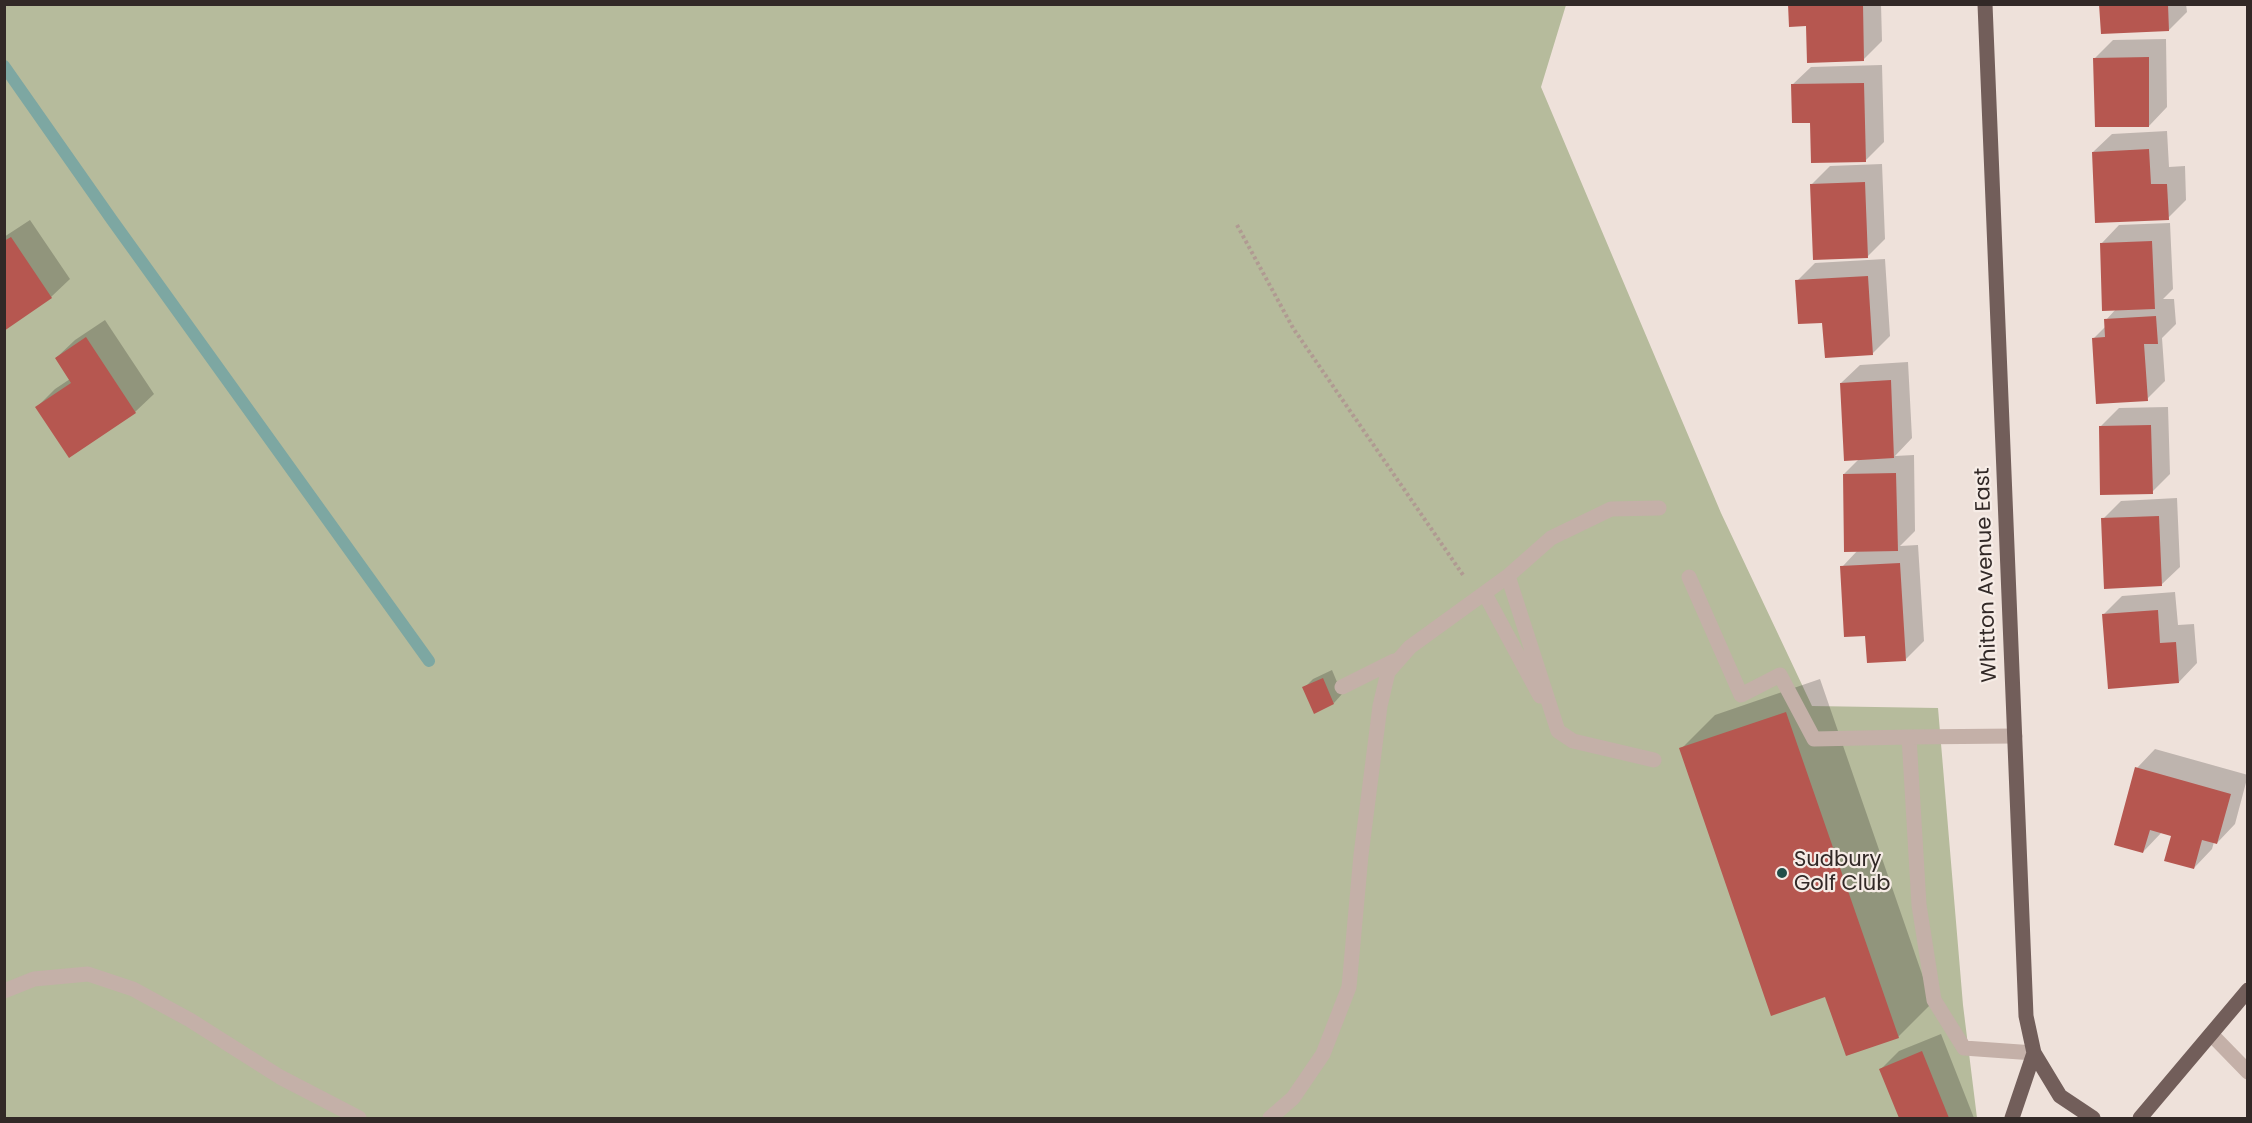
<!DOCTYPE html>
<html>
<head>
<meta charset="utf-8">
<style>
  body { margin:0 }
  #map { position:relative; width:2252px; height:1123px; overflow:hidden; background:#eee1da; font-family:Poppins,sans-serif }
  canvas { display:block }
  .frame { position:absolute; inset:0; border:6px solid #322927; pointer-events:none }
</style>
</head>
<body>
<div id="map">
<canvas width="2252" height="1123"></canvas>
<div class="frame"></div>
</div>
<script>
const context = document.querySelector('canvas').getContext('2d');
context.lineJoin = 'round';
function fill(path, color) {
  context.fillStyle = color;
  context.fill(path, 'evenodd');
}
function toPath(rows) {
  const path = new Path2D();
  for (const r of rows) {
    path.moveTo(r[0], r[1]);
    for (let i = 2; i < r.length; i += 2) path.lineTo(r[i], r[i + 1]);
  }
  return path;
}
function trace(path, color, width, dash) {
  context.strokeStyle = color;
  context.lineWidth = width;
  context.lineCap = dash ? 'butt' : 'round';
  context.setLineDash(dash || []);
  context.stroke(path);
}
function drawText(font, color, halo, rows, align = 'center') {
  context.font = font + ' Poppins,sans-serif';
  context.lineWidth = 4.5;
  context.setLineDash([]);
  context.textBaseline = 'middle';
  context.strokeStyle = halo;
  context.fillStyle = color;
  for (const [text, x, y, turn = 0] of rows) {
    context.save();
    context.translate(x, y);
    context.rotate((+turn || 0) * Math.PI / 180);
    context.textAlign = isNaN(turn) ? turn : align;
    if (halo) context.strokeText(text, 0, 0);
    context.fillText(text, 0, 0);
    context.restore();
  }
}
fill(toPath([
  [5,5,1566,5,1541,87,1721,513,1812,706,1938,708,1963,1005,1977,1118,5,1118]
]), '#b6bb9c');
fill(toPath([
  [1789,4,1881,4,1882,41,1864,59,1808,25],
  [2101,4,2186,4,2187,12,2169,30],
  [2166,39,2167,107,2149,126,2095,58,2113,40],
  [1882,65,1884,142,1866,160,1792,85,1811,67],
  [2167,131,2169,167,2185,166,2186,200,2168,218,2093,152,2112,134],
  [1882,164,1885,239,1866,258,1811,185,1830,166],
  [30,220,70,279,51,297,4,329,4,237],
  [2170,223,2173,289,2163,299,2174,299,2176,324,2162,338,2165,381,2147,399,2093,339,2106,326,2106,320,2116,309,2101,244,2119,225],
  [1885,259,1890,336,1872,354,1824,321,1797,281,1815,263],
  [105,320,154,394,135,412,70,456,37,407,55,389,70,379,56,358,75,340],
  [1908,362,1912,438,1895,456,1914,455,1915,531,1900,546,1918,545,1924,641,1905,660,1867,634,1842,567,1858,550,1844,474,1860,458,1841,383,1860,365],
  [2168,407,2170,474,2152,492,2100,427,2119,408],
  [2177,498,2180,567,2161,585,2103,519,2121,501],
  [2175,592,2178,625,2194,624,2197,663,2179,682,2104,614,2122,596],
  [1332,670,1342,694,1334,703,1304,688,1313,679],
  [1820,679,1932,1003,1898,1037,1826,995,1681,749,1715,715],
  [2155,749,2248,775,2235,824,2217,843,2214,842,2212,849,2194,868,2172,835,2162,832,2143,852,2137,768],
  [1941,1034,1974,1118,1901,1118,1881,1069,1899,1051]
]), '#0003');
trace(toPath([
  [4,66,112,220,429,661]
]), '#7da7a2', 12);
fill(toPath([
  [1788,4,1863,4,1864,61,1807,63,1806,26,1789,27],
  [2099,4,2168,4,2169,31,2101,34],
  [2149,57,2149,127,2095,127,2093,58],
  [1864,83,1866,162,1811,163,1810,123,1792,123,1791,84],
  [2149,149,2151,184,2167,184,2169,220,2095,223,2092,152],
  [1865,182,1868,258,1813,260,1810,184],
  [11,237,52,298,4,331,4,241],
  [2152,241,2155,309,2102,311,2100,243],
  [1868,276,1873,355,1825,358,1822,323,1798,324,1795,280],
  [2156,316,2158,344,2144,344,2148,401,2096,404,2092,338,2105,337,2104,319],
  [86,337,136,413,69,458,35,407,71,383,55,358],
  [1891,380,1894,458,1844,461,1840,383],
  [2151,425,2153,494,2100,495,2099,426],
  [1896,473,1898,551,1844,552,1843,474],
  [2159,516,2162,586,2104,589,2101,518],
  [1900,563,1906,661,1867,663,1865,636,1844,637,1840,566],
  [2158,610,2160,643,2176,642,2179,683,2108,689,2102,614],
  [1323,678,1334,704,1314,714,1302,687],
  [1786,712,1899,1038,1846,1056,1825,997,1771,1016,1679,748],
  [2135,767,2231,794,2217,844,2202,840,2194,869,2164,861,2171,836,2150,830,2143,853,2114,845],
  [1922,1051,1949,1118,1899,1118,1879,1069]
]), '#b65750');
trace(toPath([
  [1237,225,1293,328,1463,575]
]), '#b09a92', 4, [3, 3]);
trace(toPath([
  [1689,577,1741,695,1780,675,1814,739,1909,737],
  [1485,594,1540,696],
  [1342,687,1394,661],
  [2015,736,1909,737,1919,905,1934,1000,1964,1048,2034,1053],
  [1654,760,1573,741,1558,731,1508,576,1551,538,1611,509,1659,508],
  [4,991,34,979,88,974,133,989,190,1020,280,1077,359,1118],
  [2211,1034,2248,1072],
  [1270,1118,1293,1098,1323,1054,1349,987,1361,855,1380,706,1388,672,1410,647,1508,576]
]), '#c4b0a8', 15);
trace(toPath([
  [1985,4,2026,1016,2034,1053,2060,1096,2093,1118],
  [2012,1118,2034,1053],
  [2140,1118,2248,990]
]), '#725e5a', 15);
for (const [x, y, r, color] of [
  [1782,873,6,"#224e49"]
]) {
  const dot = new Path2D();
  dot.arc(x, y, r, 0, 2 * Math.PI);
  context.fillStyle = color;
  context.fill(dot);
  trace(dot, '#f6ece6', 2);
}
drawText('21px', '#322927', '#f6ece6', [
  ["Whitton Avenue East",1987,575,-92]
]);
drawText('21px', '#322927', '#f6ece6', [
  ["Sudbury",1794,861],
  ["Golf Club",1794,885]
], 'left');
</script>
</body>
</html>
